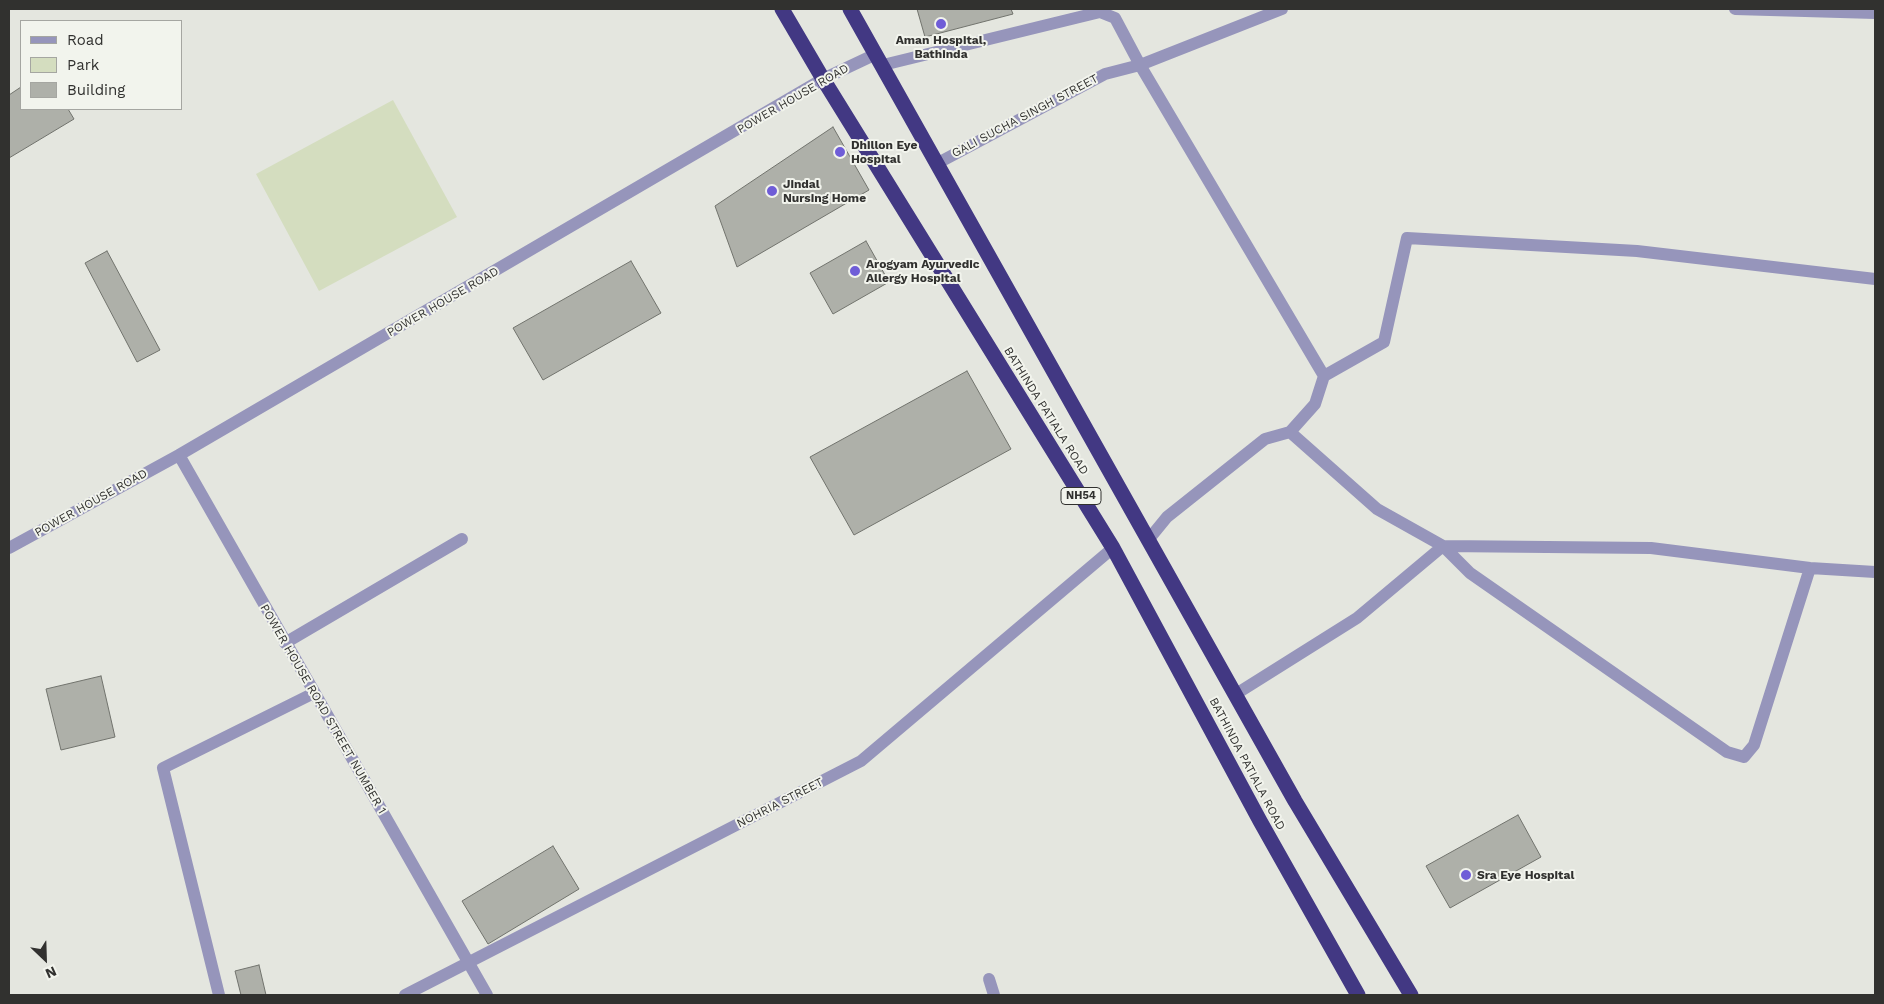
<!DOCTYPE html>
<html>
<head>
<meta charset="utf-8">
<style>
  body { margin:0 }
  #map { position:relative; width:1884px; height:1004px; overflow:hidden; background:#e4e6df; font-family:"Work Sans",sans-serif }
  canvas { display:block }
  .frame { position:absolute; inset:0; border:10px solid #31312f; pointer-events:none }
  .legend { position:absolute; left:20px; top:20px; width:162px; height:90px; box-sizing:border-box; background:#f2f4ed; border:1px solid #a5a6a1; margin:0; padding:6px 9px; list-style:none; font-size:15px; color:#31312f }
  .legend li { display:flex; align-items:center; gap:10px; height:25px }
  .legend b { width:25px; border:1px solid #a5a6a1 }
  .north { position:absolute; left:20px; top:934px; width:50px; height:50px; -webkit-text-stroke:4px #f2f4ed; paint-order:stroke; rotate:156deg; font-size:14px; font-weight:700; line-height:20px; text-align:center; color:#31312f }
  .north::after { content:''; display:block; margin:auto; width:18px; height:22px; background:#31312f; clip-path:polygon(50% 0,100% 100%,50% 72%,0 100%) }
</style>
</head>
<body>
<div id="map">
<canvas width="1884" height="1004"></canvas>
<div class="frame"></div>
<ul class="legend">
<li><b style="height:6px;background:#9695bb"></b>Road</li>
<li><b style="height:14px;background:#d4ddbf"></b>Park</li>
<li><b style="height:14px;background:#aeb0a9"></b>Building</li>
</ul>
<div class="north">N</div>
</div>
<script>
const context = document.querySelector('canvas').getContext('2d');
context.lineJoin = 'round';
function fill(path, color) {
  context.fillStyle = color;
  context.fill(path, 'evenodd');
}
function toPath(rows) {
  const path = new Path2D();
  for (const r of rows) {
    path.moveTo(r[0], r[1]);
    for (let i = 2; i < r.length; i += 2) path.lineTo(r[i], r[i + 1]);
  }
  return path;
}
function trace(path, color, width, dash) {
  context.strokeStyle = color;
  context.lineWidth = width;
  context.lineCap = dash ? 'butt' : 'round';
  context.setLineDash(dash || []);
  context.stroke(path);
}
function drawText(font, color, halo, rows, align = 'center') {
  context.font = font + ' "Work Sans",sans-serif';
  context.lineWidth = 4;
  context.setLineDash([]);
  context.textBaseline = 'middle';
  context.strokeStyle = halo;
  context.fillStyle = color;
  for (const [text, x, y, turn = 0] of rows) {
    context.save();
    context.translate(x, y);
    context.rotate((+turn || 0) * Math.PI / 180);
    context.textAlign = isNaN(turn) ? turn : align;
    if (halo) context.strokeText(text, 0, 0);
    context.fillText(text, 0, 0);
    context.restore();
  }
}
fill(toPath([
  [393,100,457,217,319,291,256,174]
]), '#d4ddbf');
const building = toPath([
  [917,9,1011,9,1013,14,925,37,917,9],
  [21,87,21,109,68,109,74,119,9,158,9,95,21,87],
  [833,127,869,190,737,267,715,206,833,127],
  [866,241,889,282,833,314,810,273,866,241],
  [107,251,160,350,137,362,85,263,107,251],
  [631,261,661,313,543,380,513,328,631,261],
  [967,371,1011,449,854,535,810,457,967,371],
  [101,676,115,737,61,750,46,689,101,676],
  [1518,815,1541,857,1450,908,1426,866,1518,815],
  [553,846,579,889,488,944,462,901,553,846],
  [259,965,266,995,241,995,235,971,259,965]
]);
fill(building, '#aeb0a9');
trace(building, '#71736d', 1);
trace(toPath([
  [1735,9,1875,13],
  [883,65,1100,12,1115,18,1140,65,1324,376],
  [938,163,1105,74,1140,65,1282,9],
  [1290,432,1377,509,1443,546,1470,573,1727,752,1744,757,1754,745,1810,568],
  [179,455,487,995],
  [1149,539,1167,517,1265,439,1290,432,1315,404,1324,376,1384,342,1407,238,1637,251,1875,279],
  [9,548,179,455,823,79,876,54],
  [285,643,462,539],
  [1236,694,1357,618,1443,546,1651,548,1810,568,1875,572],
  [989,979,994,995],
  [219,995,163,768,314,693],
  [405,995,861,761,1113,548]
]), '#9695bb', 12);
trace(toPath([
  [782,9,823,79,1113,548,1260,821,1358,995],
  [850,9,1295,801,1411,995]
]), '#423883', 15);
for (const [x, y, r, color] of [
  [941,24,6,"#6f5dd7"],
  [840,152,6,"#6f5dd7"],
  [772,191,6,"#6f5dd7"],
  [855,271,6,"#6f5dd7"],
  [1466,875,6,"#6f5dd7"]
]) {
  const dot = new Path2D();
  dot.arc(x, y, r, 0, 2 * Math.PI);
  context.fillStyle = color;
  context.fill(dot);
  trace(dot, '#f2f4ed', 2);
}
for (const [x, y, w] of [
  [1081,496,40]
]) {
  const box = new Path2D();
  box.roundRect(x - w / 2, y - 8.5, w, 17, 4);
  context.fillStyle = '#f2f4ed';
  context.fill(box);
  trace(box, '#31312f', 1);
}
drawText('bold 11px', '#31312f', null, [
  ["NH54",1081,496]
]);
drawText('bold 12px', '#31312f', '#f2f4ed', [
  ["Aman Hospital,",941,40,"center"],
  ["Bathinda",941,54,"center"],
  ["Dhillon Eye",851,145],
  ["Hospital",851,159],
  ["Jindal",783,184],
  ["Nursing Home",783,198],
  ["Arogyam Ayurvedic",866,264],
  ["Allergy Hospital",866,278],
  ["Sra Eye Hospital",1477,875]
], 'left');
drawText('12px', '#31312f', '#f2f4ed', [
  ["POWER HOUSE ROAD",793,99,-30],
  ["GALI SUCHA SINGH STREET",1025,116,-28],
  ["POWER HOUSE ROAD",443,302,-30],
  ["BATHINDA PATIALA ROAD",1046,411,58],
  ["POWER HOUSE ROAD",91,503,-29],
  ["POWER HOUSE ROAD STREET NUMBER 1",323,709,60],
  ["BATHINDA PATIALA ROAD",1247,764,62],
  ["NOHRIA STREET",780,803,-27]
]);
</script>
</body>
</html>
